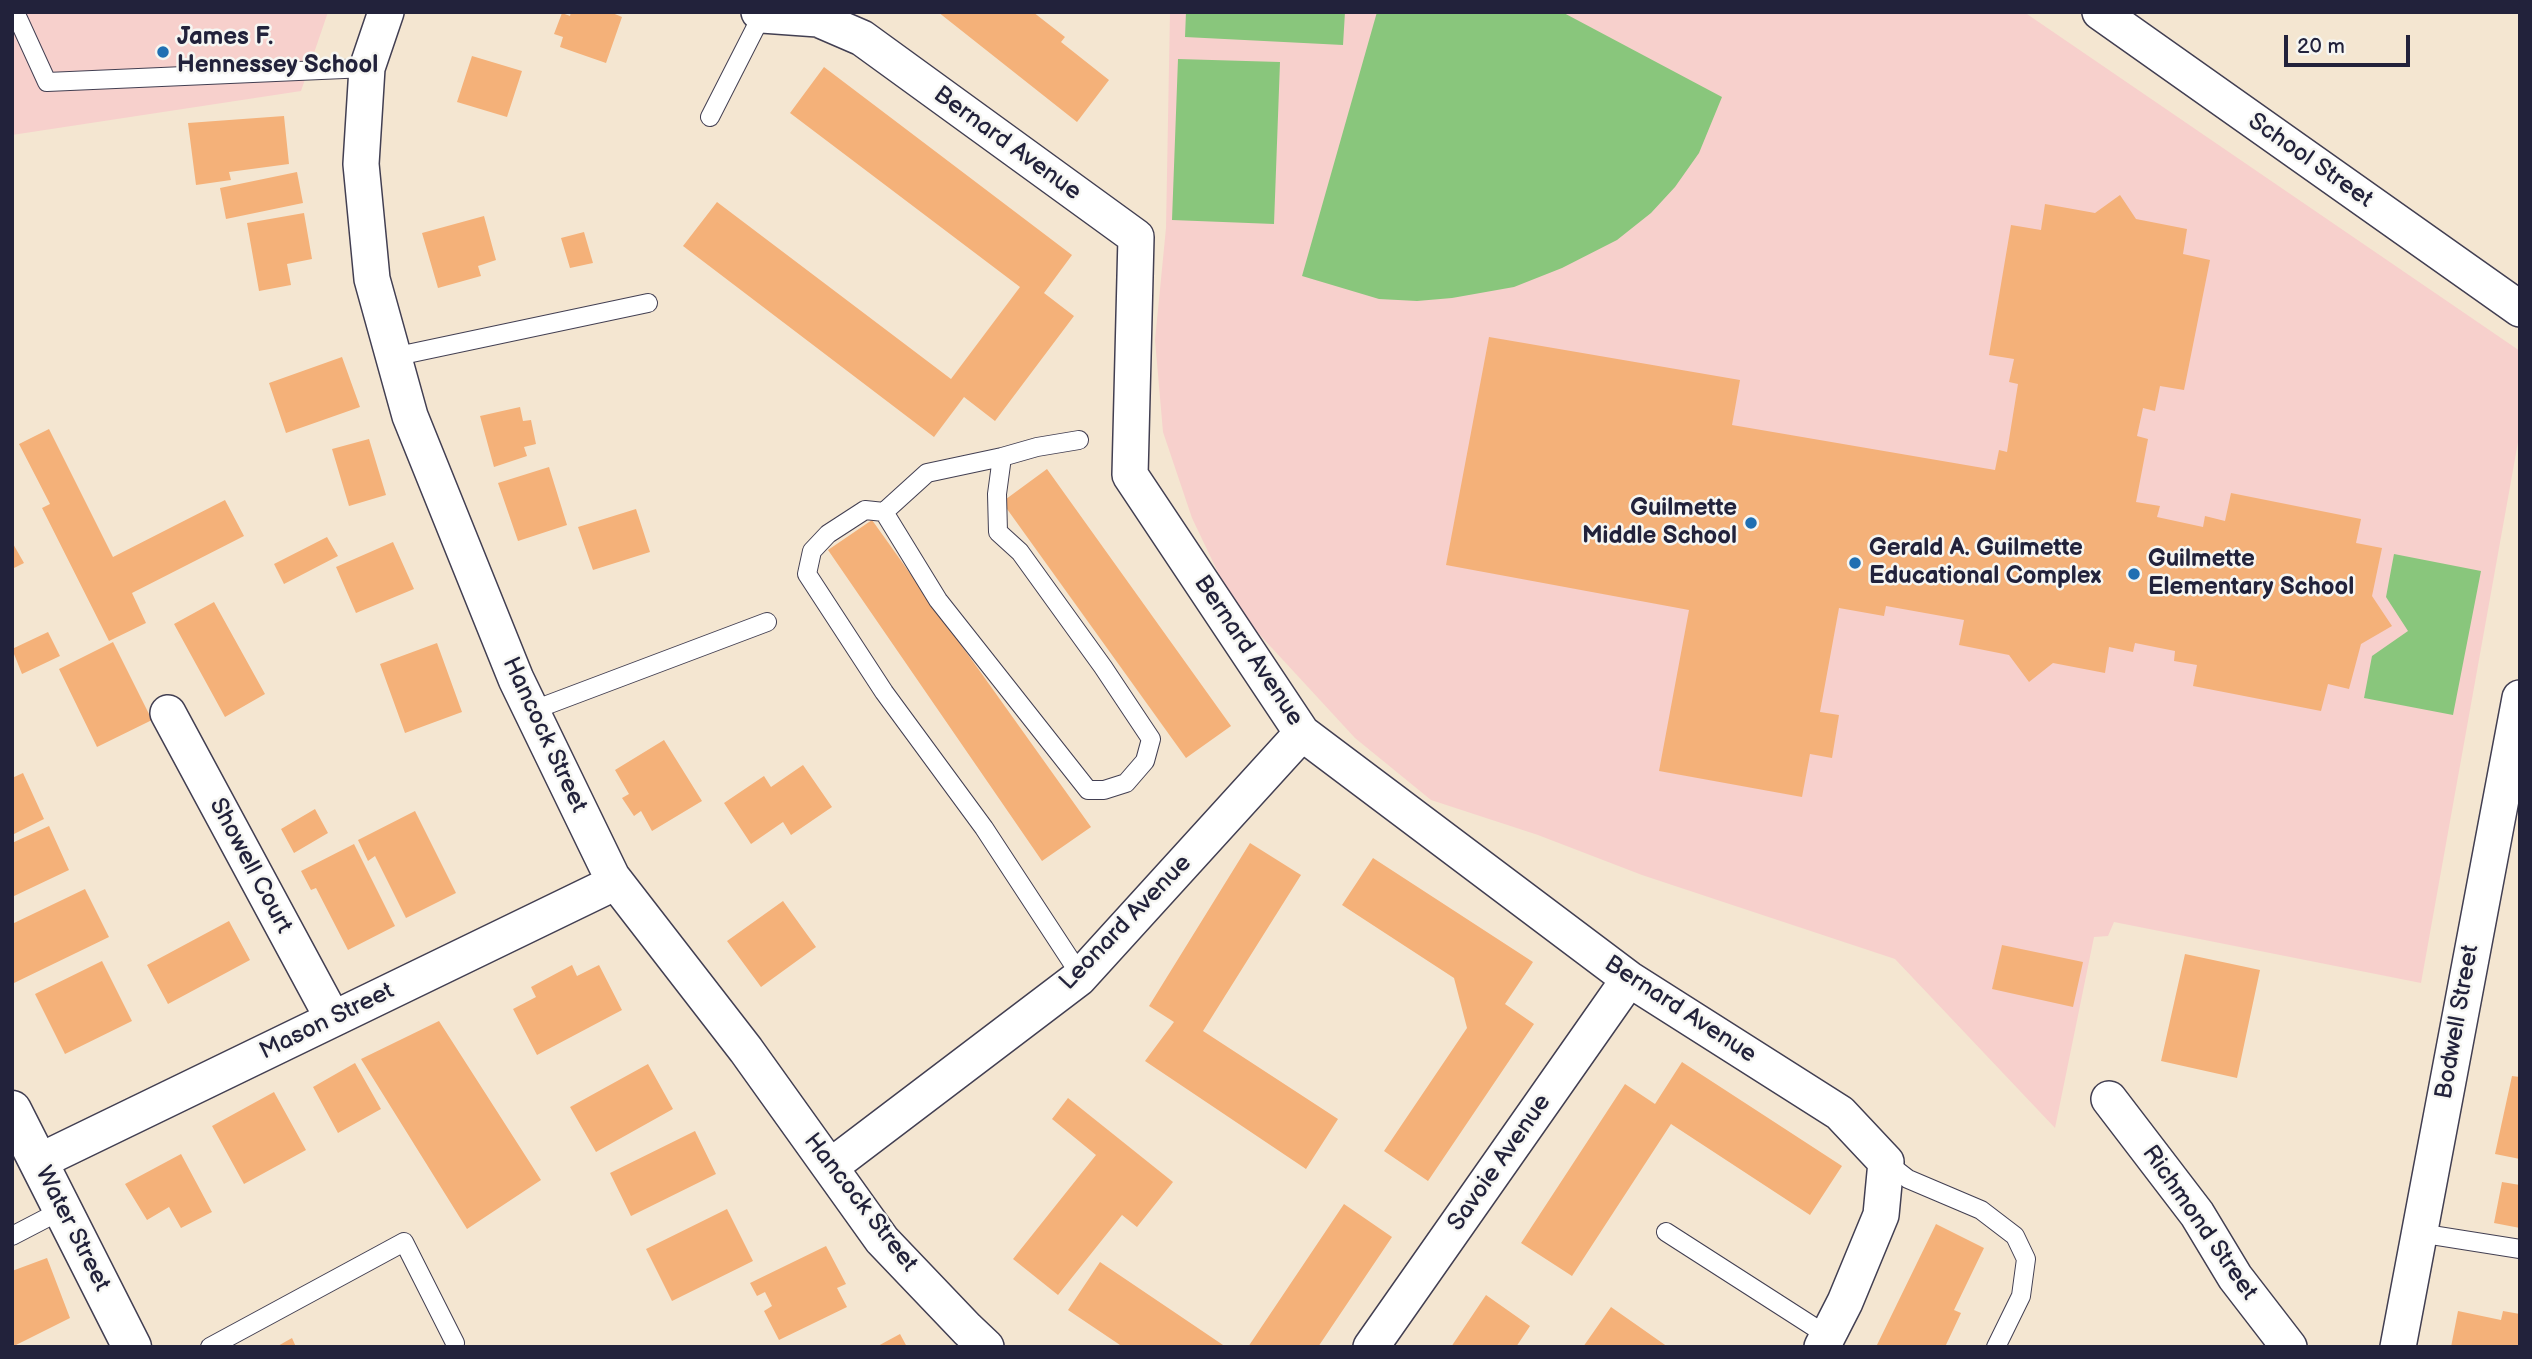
<!DOCTYPE html>
<html>
<head>
<meta charset="utf-8">
<style>
  body { margin:0 }
  #map { position:relative; width:2532px; height:1359px; overflow:hidden; background:#f4e6d1; font-family:"Balsamiq Sans",sans-serif }
  canvas { display:block }
  .frame { position:absolute; inset:0; border:14px solid #22223b; pointer-events:none }
  .scale { position:absolute; left:2284px; top:35px; width:126px; height:32px; box-sizing:border-box; border:4px solid #22223b; border-top:0; padding-left:9px; font-size:21px; line-height:24px; white-space:nowrap; color:#22223b; -webkit-text-stroke:5px #f6f6f2; paint-order:stroke }
</style>
</head>
<body>
<div id="map">
<canvas width="2532" height="1359"></canvas>
<div class="frame"></div>
<div class="scale">20 m</div>
</div>
<script>
const context = document.querySelector('canvas').getContext('2d');
context.lineJoin = 'round';
function fill(path, color) {
  context.fillStyle = color;
  context.fill(path, 'evenodd');
}
function toPath(rows) {
  const path = new Path2D();
  for (const r of rows) {
    path.moveTo(r[0], r[1]);
    for (let i = 2; i < r.length; i += 2) path.lineTo(r[i], r[i + 1]);
  }
  return path;
}
function trace(path, color, width, dash) {
  context.strokeStyle = color;
  context.lineWidth = width;
  context.lineCap = dash ? 'butt' : 'round';
  context.setLineDash(dash || []);
  context.stroke(path);
}
function drawText(font, color, halo, rows, align = 'center') {
  context.font = font + ' "Balsamiq Sans",sans-serif';
  context.lineWidth = 5;
  context.setLineDash([]);
  context.textBaseline = 'middle';
  context.strokeStyle = halo;
  context.fillStyle = color;
  for (const [text, x, y, turn = 0] of rows) {
    context.save();
    context.translate(x, y);
    context.rotate((+turn || 0) * Math.PI / 180);
    context.textAlign = isNaN(turn) ? turn : align;
    if (halo) context.strokeText(text, 0, 0);
    context.fillText(text, 0, 0);
    context.restore();
  }
}
fill(toPath([
  [12,12,328,12,301,91,12,135],
  [1170,12,2024,12,2520,351,2520,431,2421,983,2114,922,2108,936,2094,937,2055,1128,1895,959,1642,875,1538,835,1431,800,1355,738,1235,608,1192,518,1163,432,1155,340,1166,228]
]), '#f7d0cc');
fill(toPath([
  [1186,12,1345,12,1343,45,1185,37],
  [1377,12,1562,12,1722,97,1699,153,1675,187,1651,213,1617,240,1562,268,1514,287,1452,298,1417,301,1379,299,1302,276],
  [1178,59,1280,62,1274,224,1172,220],
  [2394,554,2481,571,2453,715,2364,698,2372,656,2408,631,2386,597]
]), '#89c67c');
fill(toPath([
  [571,12,610,12,622,17,606,63,560,47,563,37,554,34,562,13,570,16],
  [938,12,1033,12,1065,37,1061,42,1109,80,1077,122],
  [472,56,522,71,507,117,457,102],
  [824,67,1072,255,1044,293,1074,316,995,421,964,397,934,437,683,246,717,202,951,379,1020,287,790,113],
  [284,116,289,164,229,172,231,180,196,185,188,123],
  [297,172,303,203,226,219,220,188],
  [2120,195,2136,219,2187,229,2183,254,2210,260,2184,390,2160,386,2155,411,2143,408,2137,436,2148,439,2136,502,2160,506,2157,517,2203,527,2205,516,2225,521,2231,493,2361,519,2356,543,2382,548,2372,596,2392,626,2361,644,2349,689,2328,684,2321,711,2193,686,2197,665,2174,661,2175,651,2135,643,2133,652,2109,647,2105,673,2053,663,2029,682,2009,655,1959,645,1964,620,1886,606,1884,616,1839,608,1820,712,1839,715,1832,758,1810,754,1802,797,1659,771,1689,610,1446,565,1489,337,1740,380,1732,425,1995,470,1999,450,2007,452,2018,384,2009,382,2014,359,1989,355,2011,225,2041,230,2045,204,2095,213],
  [304,213,312,259,287,264,291,285,259,291,247,223],
  [484,216,496,260,478,266,481,276,438,288,422,233],
  [584,232,593,263,570,268,561,238],
  [342,357,360,407,286,433,269,383],
  [520,407,523,421,531,420,536,444,524,447,527,456,494,467,480,416],
  [49,429,113,557,225,500,244,536,132,593,146,623,109,641,42,508,50,504,19,444],
  [369,439,386,495,349,506,332,449],
  [549,467,567,525,518,541,498,483],
  [1047,469,1231,726,1186,758,1002,502],
  [636,509,650,552,593,570,578,527],
  [872,520,1091,827,1042,861,828,550],
  [327,537,338,556,284,584,274,564],
  [12,542,24,563,12,569],
  [393,542,414,589,356,613,336,567],
  [214,602,265,694,225,717,174,624],
  [48,632,60,656,22,674,12,649],
  [113,642,152,720,97,747,59,669],
  [437,643,462,712,405,733,380,664],
  [664,740,702,801,652,831,641,811,634,816,622,798,629,794,615,770],
  [803,765,832,807,791,835,783,822,751,844,724,803,764,776,771,787],
  [23,773,44,819,12,835,12,778],
  [315,809,328,833,294,853,281,829],
  [415,811,456,893,406,918,375,856,368,861,358,840],
  [49,826,69,870,12,897,12,843],
  [1250,843,1301,875,1203,1031,1338,1119,1306,1169,1145,1061,1174,1022,1149,1006],
  [354,844,395,926,348,950,316,888,311,890,301,871],
  [1373,858,1533,962,1505,1004,1534,1024,1428,1181,1384,1151,1467,1028,1454,978,1342,905],
  [85,889,109,937,14,983,12,924],
  [783,901,816,947,761,987,727,941],
  [229,921,250,960,168,1004,147,965],
  [2002,945,2083,962,2073,1007,1992,989],
  [2185,954,2260,970,2237,1078,2161,1061],
  [102,961,132,1021,65,1054,35,994],
  [572,965,577,976,599,965,622,1010,537,1055,513,1009,536,997,531,987],
  [439,1021,541,1180,467,1229,361,1059],
  [1682,1062,1842,1166,1810,1215,1671,1124,1572,1276,1521,1243,1625,1084,1655,1104],
  [355,1063,381,1109,338,1133,313,1087],
  [648,1064,673,1109,596,1152,570,1107],
  [2512,1076,2520,1077,2520,1159,2495,1154],
  [274,1092,306,1150,244,1184,212,1126],
  [1068,1098,1173,1182,1137,1227,1122,1215,1058,1295,1013,1259,1096,1155,1052,1119],
  [695,1131,716,1174,631,1216,610,1173],
  [181,1154,212,1212,181,1228,169,1207,147,1220,125,1184],
  [2502,1182,2520,1185,2520,1228,2494,1223],
  [1344,1204,1392,1237,1318,1347,1248,1347],
  [727,1209,753,1261,672,1301,646,1249],
  [1936,1224,1984,1248,1954,1310,1961,1313,1945,1347,1876,1347],
  [826,1246,846,1284,837,1288,847,1307,779,1340,764,1311,772,1306,765,1292,757,1296,750,1283],
  [47,1258,70,1318,12,1347,12,1271],
  [1100,1262,1226,1347,1123,1347,1068,1310],
  [1486,1295,1530,1326,1516,1347,1451,1347],
  [1611,1307,1668,1347,1583,1347],
  [2458,1311,2501,1320,2503,1311,2520,1314,2520,1347,2451,1347],
  [900,1334,907,1347,876,1347],
  [292,1338,296,1347,276,1347]
]), '#f4b179');
const lane = toPath([
  [15,12,47,82,367,68],
  [710,117,762,15],
  [393,357,648,303],
  [1079,440,1037,447,1002,457,997,494,998,532,1020,552,1103,667,1151,739,1145,761,1126,783,1104,790,1088,790,938,600,884,512,865,510,828,534,812,551,807,574,884,692,984,828,1081,976],
  [884,512,927,473,1002,457],
  [531,711,767,622],
  [1886,1162,1908,1179,1981,1210,2015,1236,2026,1259,2021,1296,1996,1347],
  [1666,1232,1828,1336],
  [2419,1233,2520,1249],
  [12,1236,62,1210],
  [210,1347,404,1242,455,1343]
]);
const street = toPath([
  [386,12,367,68,361,164,372,279,410,416,516,679,612,877,746,1050,882,1240,967,1329,986,1347],
  [759,12,762,15,818,19,862,38,1136,237,1130,475,1302,733,1629,979,1840,1113,1886,1162,1881,1215,1845,1302,1822,1347],
  [2100,12,2520,309],
  [168,713,333,1019],
  [2109,1099,2197,1214,2235,1277,2289,1347],
  [38,1162,616,882],
  [830,1167,1079,978,1302,733],
  [1371,1347,1629,979],
  [2398,1347,2520,698]
]);
const secondary = toPath([
  [12,1110,132,1347]
]);
trace(lane, '#423f52', 20);
trace(street, '#423f52', 38);
trace(secondary, '#423f52', 41);
trace(lane, '#fff', 18);
trace(street, '#fff', 35);
trace(secondary, '#fff', 38);
for (const [x, y, r, color] of [
  [163,52,7,"#1f6fb2"],
  [1751,523,7,"#1f6fb2"],
  [1855,563,7,"#1f6fb2"],
  [2134,574,7,"#1f6fb2"]
]) {
  const dot = new Path2D();
  dot.arc(x, y, r, 0, 2 * Math.PI);
  context.fillStyle = color;
  context.fill(dot);
  trace(dot, '#f6f6f2', 2.5);
}
drawText('bold 24px', '#22223b', '#f6f6f2', [
  ["James F.",177,38],
  ["Hennessey School",177,66],
  ["Guilmette",1737,509,"right"],
  ["Middle School",1737,537,"right"],
  ["Gerald A. Guilmette",1869,549],
  ["Educational Complex",1869,577],
  ["Guilmette",2148,560],
  ["Elementary School",2148,588]
], 'left');
drawText('24px', '#22223b', '#f6f6f2', [
  ["Bernard Avenue",1007,144,36],
  ["School Street",2310,161,35],
  ["Bernard Avenue",1248,651,56],
  ["Hancock Street",544,735,65],
  ["Showell Court",250,866,62],
  ["Leonard Avenue",1126,923,-46],
  ["Bernard Avenue",1680,1010,33],
  ["Mason Street",327,1022,-26],
  ["Bodwell Street",2458,1022,-80],
  ["Savoie Avenue",1500,1163,-55],
  ["Hancock Street",860,1203,52],
  ["Richmond Street",2199,1223,55],
  ["Water Street",72,1229,63]
]);
</script>
</body>
</html>
